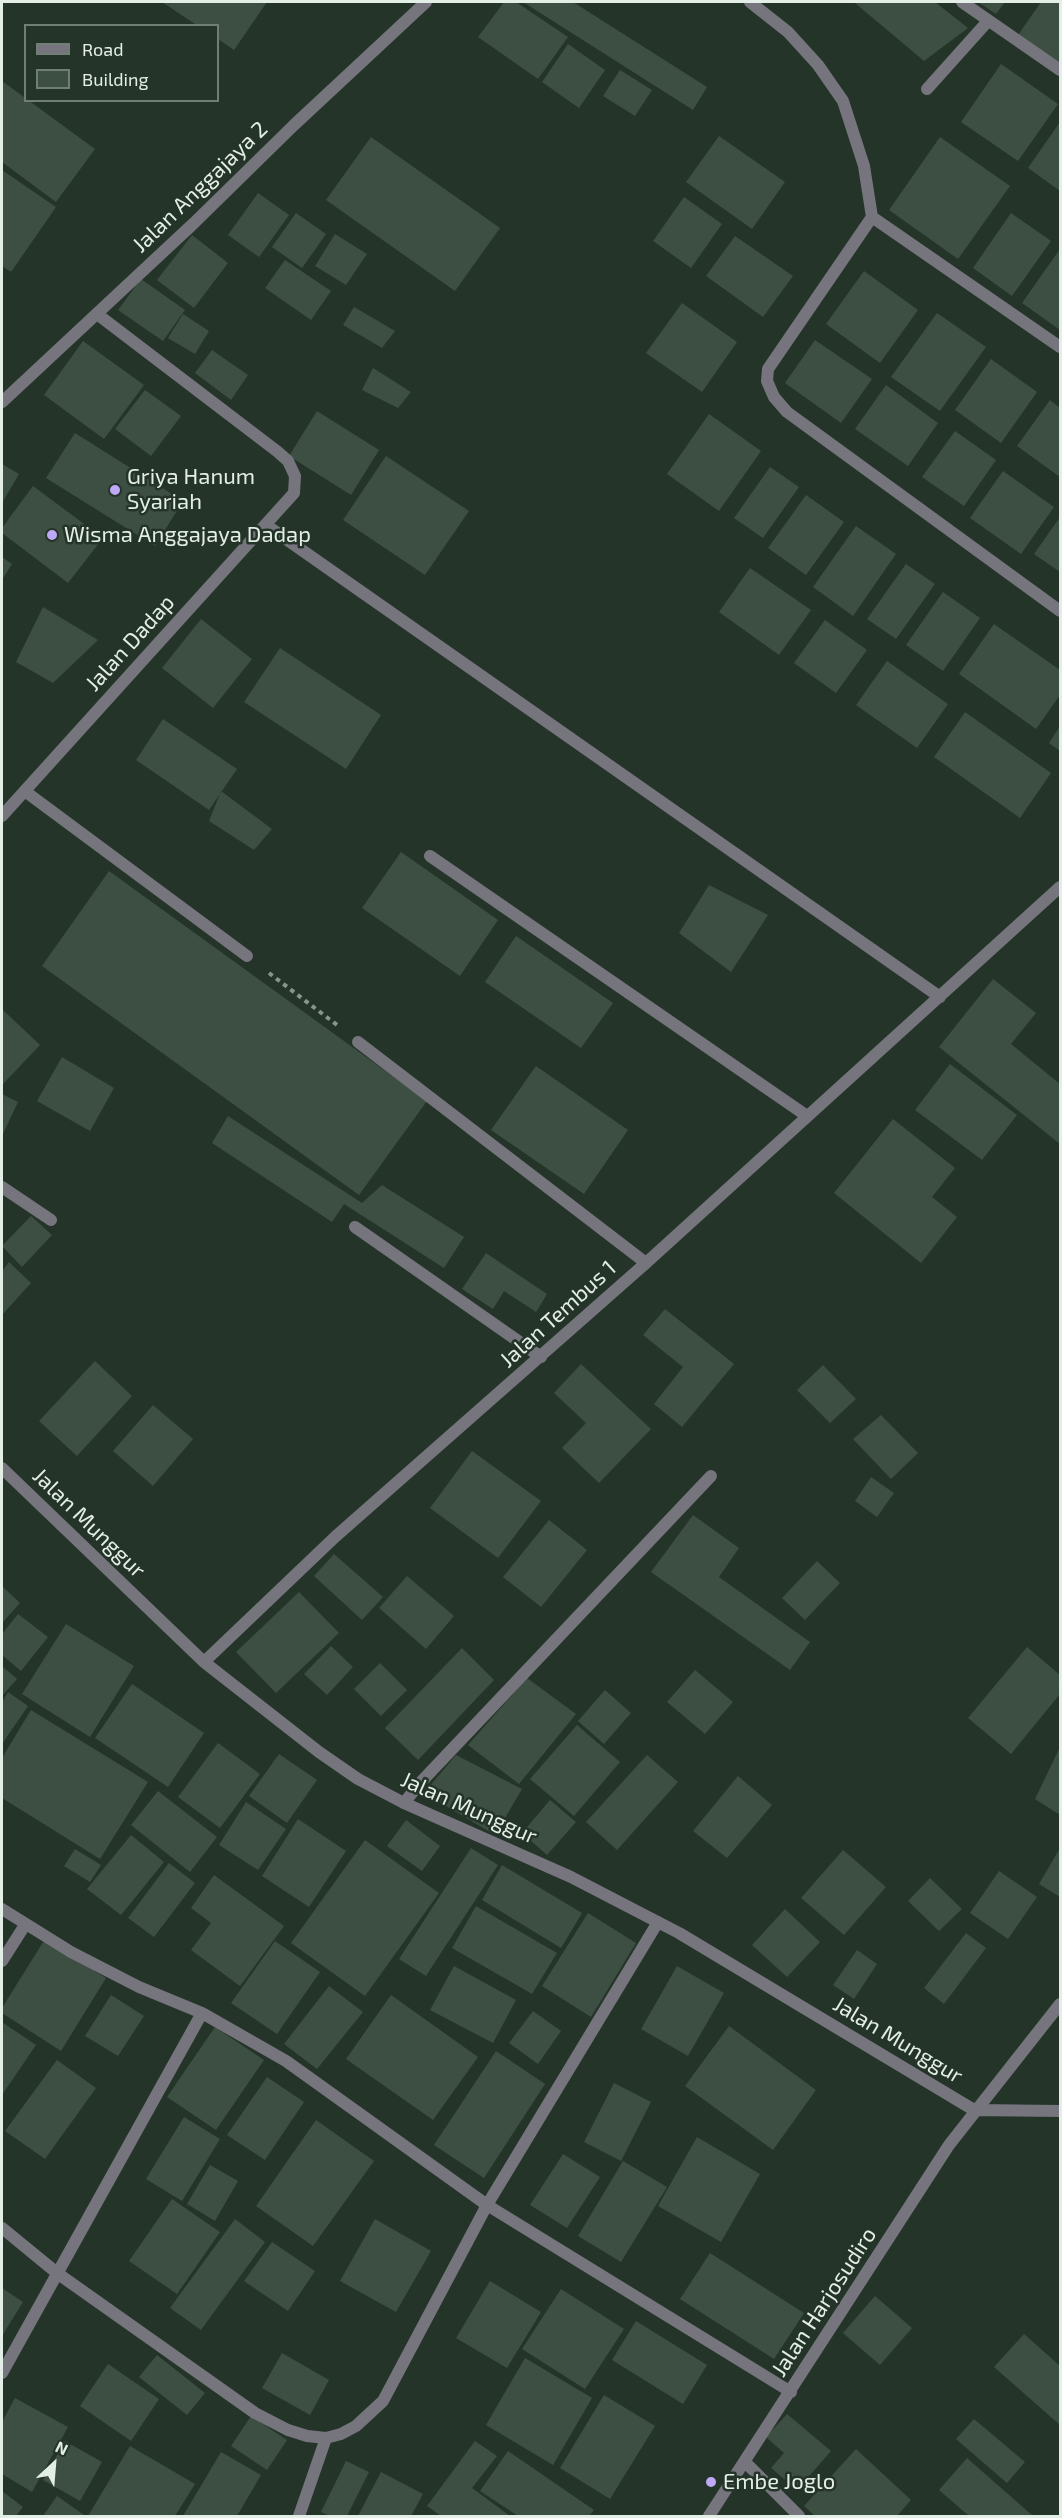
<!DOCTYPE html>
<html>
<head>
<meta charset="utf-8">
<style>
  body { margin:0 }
  #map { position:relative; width:1062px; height:2518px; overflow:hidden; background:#243429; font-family:"Exo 2",sans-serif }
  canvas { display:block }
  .frame { position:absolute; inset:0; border:3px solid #e3eee6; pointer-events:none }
  .legend { position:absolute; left:24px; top:24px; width:195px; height:78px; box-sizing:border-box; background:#243429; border:2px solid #707e75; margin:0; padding:8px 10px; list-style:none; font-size:18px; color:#e3eee6 }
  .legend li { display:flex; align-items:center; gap:12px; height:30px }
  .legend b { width:30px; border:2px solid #707e75 }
  .north { position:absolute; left:24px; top:2434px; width:60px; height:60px; -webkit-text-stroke:4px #243429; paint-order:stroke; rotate:26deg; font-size:16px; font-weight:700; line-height:24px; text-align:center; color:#e3eee6 }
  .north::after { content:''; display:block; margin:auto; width:21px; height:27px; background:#e3eee6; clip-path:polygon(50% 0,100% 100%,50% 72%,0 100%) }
</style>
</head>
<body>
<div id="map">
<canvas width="1062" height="2518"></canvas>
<div class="frame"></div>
<ul class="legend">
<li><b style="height:8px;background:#76747d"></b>Road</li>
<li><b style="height:16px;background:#3d4f42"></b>Building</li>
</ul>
<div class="north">N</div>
</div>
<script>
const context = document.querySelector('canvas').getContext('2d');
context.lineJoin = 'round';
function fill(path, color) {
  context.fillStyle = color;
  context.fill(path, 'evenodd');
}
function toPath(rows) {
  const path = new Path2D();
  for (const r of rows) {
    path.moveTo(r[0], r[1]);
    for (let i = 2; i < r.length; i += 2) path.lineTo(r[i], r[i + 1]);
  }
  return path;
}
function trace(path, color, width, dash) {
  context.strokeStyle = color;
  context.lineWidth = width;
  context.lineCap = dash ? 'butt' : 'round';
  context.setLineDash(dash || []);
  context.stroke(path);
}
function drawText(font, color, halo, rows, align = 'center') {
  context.font = font + ' "Exo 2",sans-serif';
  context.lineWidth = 5;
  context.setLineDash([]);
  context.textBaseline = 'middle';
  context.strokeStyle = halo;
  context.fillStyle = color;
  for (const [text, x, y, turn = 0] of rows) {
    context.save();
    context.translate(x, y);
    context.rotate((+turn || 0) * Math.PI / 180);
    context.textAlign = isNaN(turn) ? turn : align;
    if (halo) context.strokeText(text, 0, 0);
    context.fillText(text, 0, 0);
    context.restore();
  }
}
fill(toPath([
  [162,2,267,2,234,50,218,39,218,26,198,26],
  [504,2,516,2,568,37,538,79,478,37],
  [523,2,573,2,707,87,693,110],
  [859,2,935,2,968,28,924,61,855,3],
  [978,2,1005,2,996,14],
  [1041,2,1060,2,1060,65,1018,35],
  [568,44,605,70,579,108,542,82],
  [1001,64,1058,104,1018,161,961,122],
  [620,70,652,90,635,116,603,96],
  [2,81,95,149,56,202,2,162],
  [1060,122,1060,191,1028,168],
  [719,136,785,182,752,229,686,182],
  [371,137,500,228,455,291,326,200],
  [940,137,1010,186,958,259,889,210],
  [2,170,56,207,11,272,2,266],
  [258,193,289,215,259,257,228,235],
  [684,197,722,224,691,268,653,241],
  [296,213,326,234,302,268,272,247],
  [1011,213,1051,241,1012,296,973,268],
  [335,234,367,254,346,285,315,266],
  [192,235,228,263,194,308,157,280],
  [735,236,793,276,763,317,706,276],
  [1060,249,1060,330,1022,303],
  [285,260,331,291,311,320,265,288],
  [864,271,918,310,880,363,826,324],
  [141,279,185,310,163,341,118,310],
  [682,303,737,342,702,392,646,353],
  [354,307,395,331,382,348,343,325],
  [937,313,986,347,940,411,891,377],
  [183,314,209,331,195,354,168,338],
  [815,340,872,379,841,423,785,383],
  [83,341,144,385,104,439,44,395],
  [212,350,248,375,231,400,195,373],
  [991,359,1037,392,1001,443,955,410],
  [373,368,411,392,398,408,362,390],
  [886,385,938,423,908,466,855,429],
  [145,390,181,416,151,456,115,429],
  [1050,400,1060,408,1060,477,1017,446],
  [317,411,379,450,351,495,289,456],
  [709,414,761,451,719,511,667,474],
  [955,431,996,460,964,506,922,477],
  [75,433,183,501,155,546,46,478],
  [386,456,469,511,425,575,343,520],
  [2,464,19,474,2,503],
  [770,467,799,487,763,538,734,518],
  [1003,471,1054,507,1021,554,970,518],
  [33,486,103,538,68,583,2,533,2,528],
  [806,495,844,522,806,575,768,548],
  [1060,517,1060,572,1034,554],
  [856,526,896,554,853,616,813,587],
  [2,557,12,564,2,580],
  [906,564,935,584,896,639,867,619],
  [750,568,811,610,779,655,719,612],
  [943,592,980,618,943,671,906,645],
  [43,607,98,640,53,683,16,662],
  [201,619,252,659,213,708,162,668],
  [825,620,867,650,836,693,794,663],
  [994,624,1060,670,1060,695,1036,729,959,674],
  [280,648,381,715,346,769,244,702],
  [887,661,948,704,917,748,856,705],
  [965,712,1051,773,1020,818,934,757],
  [163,719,237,769,209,810,136,760],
  [1060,726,1060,751,1049,743],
  [221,791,272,829,254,850,209,821],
  [401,852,498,920,460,976,362,908],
  [109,871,427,1101,359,1195,42,966],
  [709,885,768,915,731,972,679,933],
  [516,936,613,1003,581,1048,485,982],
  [993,979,1036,1013,1011,1044,1060,1084,1060,1144,939,1047],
  [2,1009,40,1045,3,1084,2,1083],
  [62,1057,114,1088,90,1131,37,1101],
  [950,1064,1017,1115,982,1160,915,1110],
  [536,1066,628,1130,584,1194,491,1130],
  [2,1094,18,1102,2,1136],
  [228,1116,362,1203,382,1185,464,1237,444,1268,344,1204,332,1222,212,1143],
  [893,1119,955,1168,932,1197,957,1217,921,1263,834,1193],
  [31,1216,52,1235,22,1267,2,1246],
  [486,1253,547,1294,536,1312,504,1291,493,1309,462,1289],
  [9,1262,31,1283,2,1315,2,1271],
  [665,1309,734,1364,682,1427,654,1404,683,1367,643,1335],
  [95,1361,132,1396,77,1456,39,1421],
  [581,1364,651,1429,599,1483,562,1448,586,1423,554,1393],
  [823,1365,856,1399,830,1423,797,1390],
  [153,1405,193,1439,153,1486,113,1451],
  [881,1415,918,1453,891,1479,853,1439],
  [472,1451,541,1501,498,1558,430,1508],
  [871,1477,894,1493,877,1517,855,1501],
  [693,1515,739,1548,719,1577,810,1642,790,1670,651,1572],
  [549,1520,587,1550,541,1607,503,1577],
  [334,1554,383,1597,362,1620,314,1576],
  [817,1561,840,1583,805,1620,782,1598],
  [407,1576,454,1616,426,1649,379,1608],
  [2,1586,20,1603,2,1623],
  [299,1592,339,1633,276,1693,236,1652],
  [18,1614,48,1637,21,1671,2,1655,2,1634],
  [66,1624,134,1666,90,1737,22,1694],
  [331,1646,353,1667,327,1695,304,1674],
  [1027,1647,1060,1675,1060,1694,1011,1754,968,1718],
  [462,1648,494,1680,418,1760,385,1728],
  [380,1663,407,1690,381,1716,354,1689],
  [2,1666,17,1679,2,1696],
  [695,1670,733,1702,705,1734,667,1702],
  [527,1678,576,1714,519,1784,468,1745],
  [132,1684,204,1733,168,1787,95,1738],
  [605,1690,631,1713,604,1744,578,1721],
  [8,1692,28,1706,2,1744,2,1702],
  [31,1710,148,1782,100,1859,2,1798,2,1758],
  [577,1725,620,1762,574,1816,530,1779],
  [218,1743,260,1774,220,1828,178,1797],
  [1060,1747,1060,1815,1035,1799],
  [279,1754,317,1780,287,1823,249,1796],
  [456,1755,522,1789,495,1835,424,1793],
  [647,1755,678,1782,617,1850,586,1822],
  [738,1776,772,1805,727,1858,693,1831],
  [158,1791,217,1837,190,1872,131,1825],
  [550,1800,576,1822,547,1855,522,1833],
  [246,1802,286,1829,258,1870,219,1845],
  [298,1819,346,1851,309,1907,262,1876],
  [406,1820,440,1846,422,1871,387,1846],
  [131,1835,164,1862,121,1915,87,1889],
  [365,1840,439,1893,365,1996,291,1943],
  [471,1848,498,1865,426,1976,399,1959],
  [1060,1848,1060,1897,1039,1884],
  [75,1849,101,1865,90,1882,64,1866],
  [843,1850,886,1887,844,1935,801,1898],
  [169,1863,195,1883,154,1937,128,1918],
  [502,1865,582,1913,561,1948,482,1900],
  [999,1871,1037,1897,1008,1939,970,1913],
  [214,1875,284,1926,240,1986,191,1950,211,1923,191,1908],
  [930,1878,962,1909,939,1931,908,1901],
  [476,1906,557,1953,532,1994,452,1948],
  [785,1909,820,1942,787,1977,752,1945],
  [588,1913,636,1943,591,2017,542,1986],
  [966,1933,986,1948,944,2004,924,1988],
  [45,1939,106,1978,61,2051,2,2013,2,2008],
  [275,1941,320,1972,277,2034,231,2003],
  [857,1950,877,1964,854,1999,833,1985],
  [454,1966,516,2000,493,2043,430,2010],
  [677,1966,724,1993,688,2056,641,2029],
  [329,1986,363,2012,317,2069,284,2044],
  [111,1995,144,2016,118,2056,85,2036],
  [391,1995,478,2057,433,2120,346,2059],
  [533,2011,561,2031,538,2064,509,2043],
  [2,2022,36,2045,2,2095],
  [729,2026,816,2090,773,2150,685,2086],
  [215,2027,264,2060,216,2130,167,2097],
  [496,2051,545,2084,484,2178,434,2145],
  [57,2060,96,2088,45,2159,5,2131],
  [267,2077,304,2102,265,2160,227,2135],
  [614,2083,651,2102,621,2161,584,2142],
  [184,2117,220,2139,182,2201,146,2179],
  [316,2120,374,2161,313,2246,256,2206],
  [697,2137,760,2174,721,2242,658,2206],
  [563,2154,600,2177,567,2228,530,2205],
  [623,2161,667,2187,621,2262,578,2236],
  [210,2165,238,2181,215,2221,187,2204],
  [172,2199,220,2232,177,2294,129,2261],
  [235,2219,265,2242,201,2330,170,2308],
  [375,2219,431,2251,396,2312,340,2281],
  [272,2242,315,2271,288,2311,244,2281],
  [710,2253,804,2313,774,2359,680,2299],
  [490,2281,541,2312,507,2368,456,2338],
  [2,2288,23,2302,2,2336],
  [561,2289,624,2329,585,2389,522,2349],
  [875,2296,912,2328,880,2365,843,2333],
  [636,2321,707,2365,683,2404,612,2360],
  [1024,2334,1060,2366,1060,2425,994,2367],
  [282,2353,329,2380,310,2415,262,2388],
  [157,2355,205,2393,187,2415,139,2377],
  [525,2358,592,2398,553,2465,486,2425],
  [108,2364,159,2399,131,2441,80,2406],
  [604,2395,655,2426,610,2499,560,2468],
  [15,2398,68,2427,32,2492,2,2474,2,2422],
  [787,2414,831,2451,797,2490,771,2468,784,2453,766,2437],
  [251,2416,287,2440,267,2470,231,2446],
  [974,2419,1025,2462,1007,2483,956,2439],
  [65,2441,102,2462,80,2501,43,2480],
  [475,2441,497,2456,472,2488,510,2516,441,2516,427,2506],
  [130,2446,195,2484,175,2516,88,2516],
  [856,2449,911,2500,897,2516,815,2516,804,2506],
  [508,2451,594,2510,589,2516,518,2516,480,2491],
  [221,2452,261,2475,237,2516,183,2516],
  [967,2458,1033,2516,969,2516,939,2490],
  [346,2461,369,2472,347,2516,330,2516,321,2512],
  [381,2472,423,2494,411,2516,358,2516],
  [2,2491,23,2507,16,2516,2,2516],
  [57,2496,84,2515,83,2516,43,2516]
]), '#3d4f42');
trace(toPath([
  [269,973,337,1025]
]), '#88958c', 4, [4.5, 4.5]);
trace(toPath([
  [26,792,247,956],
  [358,1042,646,1263],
  [404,1803,420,1783,711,1476]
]), '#76747d', 12);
trace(toPath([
  [750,2,788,32,818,65,843,101,864,166,872,217,768,369,767,381,774,397,787,412,1060,611],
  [962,2,1060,70],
  [927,89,988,21],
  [872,217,1060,347],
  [266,525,940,997],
  [2,816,294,493,295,476,288,461,278,452,97,314],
  [430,856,807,1116],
  [2,1187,51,1220],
  [355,1227,541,1357],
  [2,1468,204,1662,319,1752,358,1779,404,1803,571,1877,679,1933,974,2110],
  [204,1662,335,1537,646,1263,1060,887],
  [2,1909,71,1952,139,1987,202,2013,286,2061,487,2205,791,2392],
  [2,1961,25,1925],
  [974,2110,1060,2111],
  [2,2228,57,2273,255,2413,288,2430,307,2436,326,2438,341,2434,356,2426,383,2401,487,2205,658,1922],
  [2,2373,202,2013],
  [745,2462,799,2516],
  [299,2516,326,2438],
  [709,2516,949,2145,1060,2004]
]), '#76747d', 12);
trace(toPath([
  [2,402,194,223,294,125,426,2]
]), '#76747d', 12);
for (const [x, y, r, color] of [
  [115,490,6,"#bda9f5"],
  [52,535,6,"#bda9f5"],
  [711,2482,6,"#bda9f5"]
]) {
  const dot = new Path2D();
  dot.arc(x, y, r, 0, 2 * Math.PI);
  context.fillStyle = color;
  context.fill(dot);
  trace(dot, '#243429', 2);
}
drawText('22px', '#e3eee6', '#243429', [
  ["Jalan Anggajaya 2",200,187,-44],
  ["Jalan Dadap",130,643,-48],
  ["Jalan Tembus 1",558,1314,-42],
  ["Jalan Munggur",89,1523,44],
  ["Jalan Munggur",469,1808,24],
  ["Jalan Munggur",898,2040,31],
  ["Jalan Harjosudiro",824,2302,-57]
]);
drawText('22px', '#e3eee6', '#243429', [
  ["Griya Hanum",127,477],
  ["Syariah",127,502],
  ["Wisma Anggajaya Dadap",64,535],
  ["Embe Joglo",723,2482]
], 'left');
</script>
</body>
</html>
